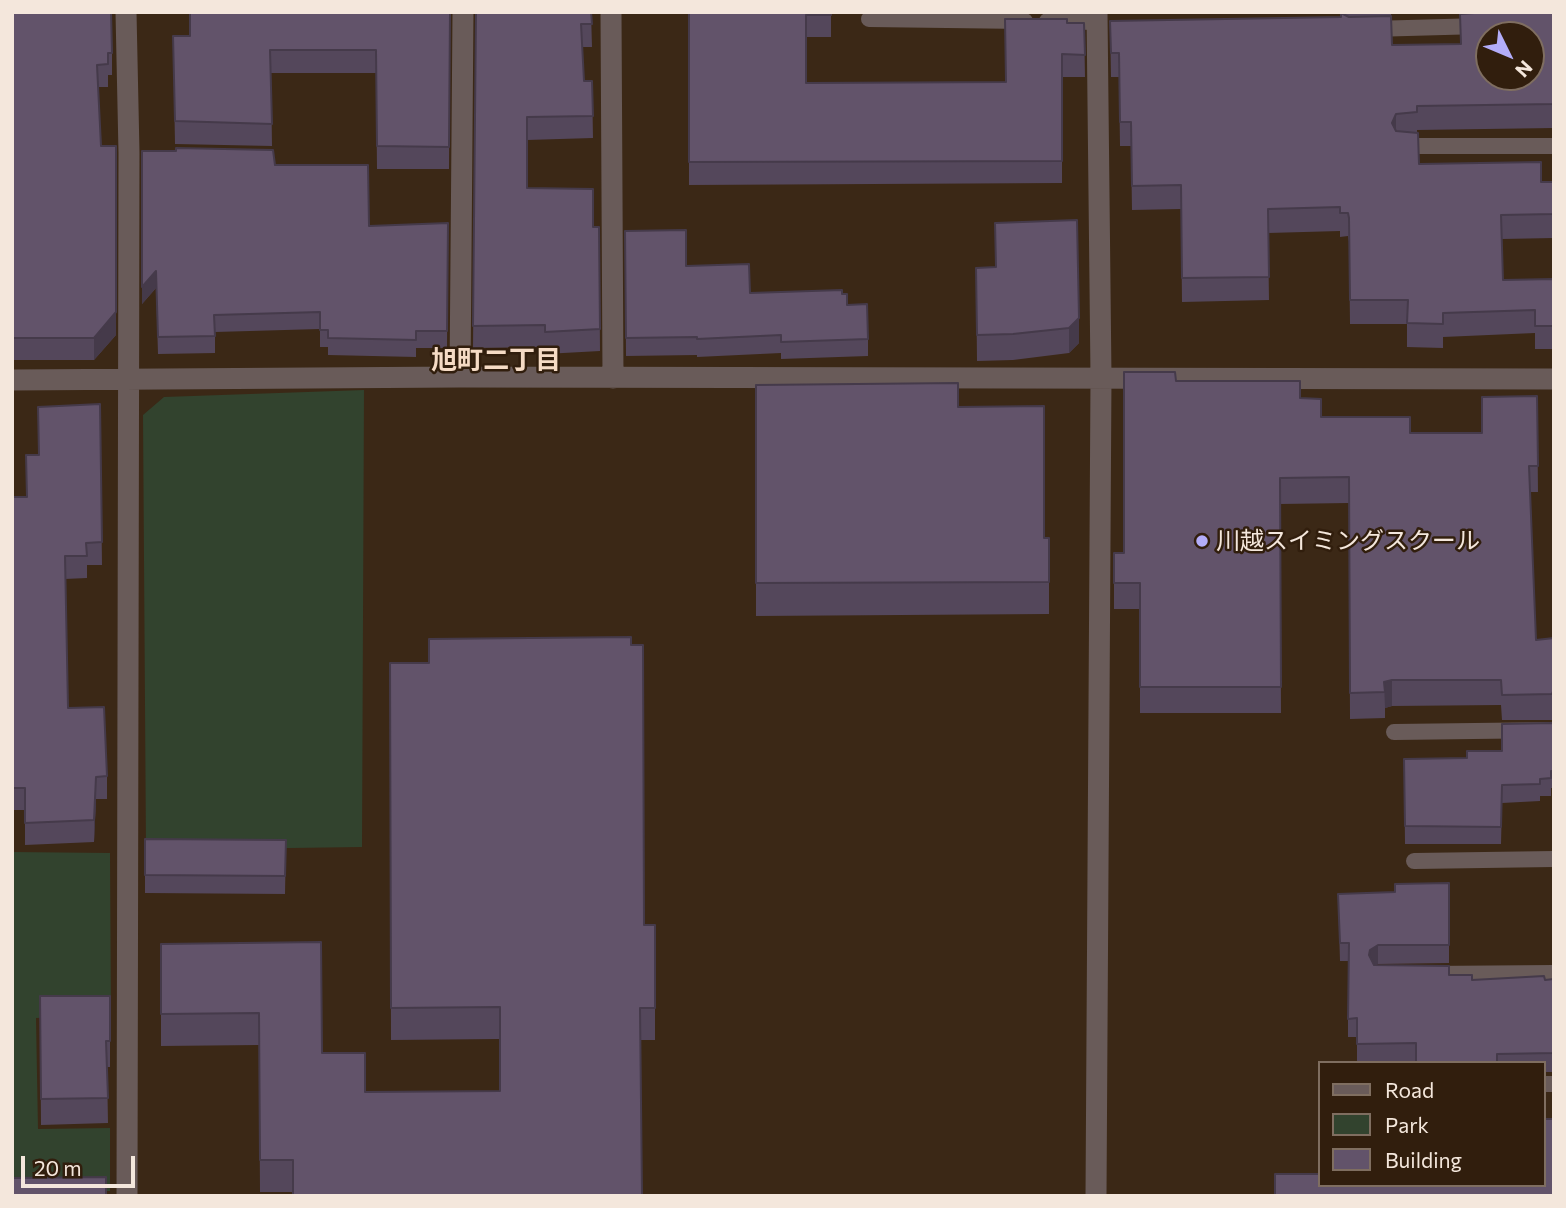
<!DOCTYPE html>
<html>
<head>
<meta charset="utf-8">
<style>
  body { margin:0 }
  #map { position:relative; width:1566px; height:1208px; overflow:hidden; background:#3b2816; font-family:Commissioner,sans-serif }
  canvas { display:block }
  .frame { position:absolute; inset:0; border:14px solid #f4e7dc; pointer-events:none }
  .legend { position:absolute; left:1318px; top:1061px; width:228px; height:126px; box-sizing:border-box; background:#311e0d; border:2px solid #7f6e60; margin:0; padding:9px 12px; list-style:none; font-size:21px; color:#f4e7dc }
  .legend li { display:flex; align-items:center; gap:14px; height:35px }
  .legend b { width:35px; border:2px solid #7f6e60 }
  .north { position:absolute; left:1475px; top:21px; width:70px; height:70px; box-sizing:border-box; background:#311e0d; border:2px solid #7f6e60; border-radius:50%; rotate:133deg; font-size:19px; font-weight:700; line-height:28px; text-align:center; color:#f4e7dc }
  .north::after { content:''; display:block; margin:auto; width:24px; height:32px; background:#b3adf9; clip-path:polygon(50% 0,100% 100%,50% 72%,0 100%) }
  .scale { position:absolute; left:21px; top:1156px; width:114px; height:32px; box-sizing:border-box; border:4px solid #f4e7dc; border-top:0; padding-left:9px; font-size:21px; line-height:24px; white-space:nowrap; color:#f4e7dc; -webkit-text-stroke:5px #311e0d; paint-order:stroke }
</style>
</head>
<body>
<div id="map">
<canvas width="1566" height="1208"></canvas>
<div class="frame"></div>
<ul class="legend">
<li><b style="height:9px;background:#695b59"></b>Road</li>
<li><b style="height:19px;background:#32432e"></b>Park</li>
<li><b style="height:19px;background:#62536a"></b>Building</li>
</ul>
<div class="north">N</div>
<div class="scale">20 m</div>
</div>
<script>
const context = document.querySelector('canvas').getContext('2d');
context.lineJoin = 'round';
function fill(path, color) {
  context.fillStyle = color;
  context.fill(path, 'evenodd');
}
function toPath(rows) {
  const path = new Path2D();
  for (const r of rows) {
    path.moveTo(r[0], r[1]);
    for (let i = 2; i < r.length; i += 2) path.lineTo(r[i], r[i + 1]);
  }
  return path;
}
function trace(path, color, width, dash) {
  context.strokeStyle = color;
  context.lineWidth = width;
  context.lineCap = dash ? 'butt' : 'round';
  context.setLineDash(dash || []);
  context.stroke(path);
}
function drawText(font, color, halo, rows, align = 'center') {
  context.font = font + ' Commissioner,"Noto Sans JP",sans-serif';
  context.lineWidth = 5;
  context.setLineDash([]);
  context.textBaseline = 'middle';
  context.strokeStyle = halo;
  context.fillStyle = color;
  for (const [text, x, y, turn = 0] of rows) {
    context.save();
    context.translate(x, y);
    context.rotate((+turn || 0) * Math.PI / 180);
    context.textAlign = isNaN(turn) ? turn : align;
    if (halo) context.strokeText(text, 0, 0);
    context.fillText(text, 0, 0);
    context.restore();
  }
}
fill(toPath([
  [364,390,362,847,146,850,143,415,164,397],
  [12,852,110,853,111,1016,36,1018,38,1129,110,1128,110,1191,12,1192]
]), '#32432e');
trace(toPath([
  [869,19,1025,21],
  [1047,21,1097,22],
  [1371,29,1481,26],
  [1402,146,1554,146],
  [1394,732,1554,730],
  [1414,861,1554,859],
  [1427,974,1554,973],
  [1543,1084,1554,1084]
]), '#695b59', 16);
trace(toPath([
  [126,12,129,153,127,1196],
  [611,12,613,378],
  [460,377,463,12],
  [12,380,460,377,1554,379],
  [1096,1196,1101,377,1097,12]
]), '#695b59', 21);
fill(toPath([
  [12,12,112,53,112,75,108,75,108,87,98,87,101,146,116,335,94,360,12,360],
  [450,12,449,169,377,169,376,73,271,73,272,146,175,144,173,36,190,36],
  [476,12,591,12,592,47,582,47,584,81,592,81,593,138,527,140,527,188,593,227,599,227,600,351,545,354,545,347,473,348],
  [689,12,831,12,831,37,806,37,806,83,1006,82,1067,23,1084,23,1085,77,1062,77,1062,183,689,185],
  [1341,12,1391,12,1392,45,1460,44,1460,12,1554,12,1554,128,1417,130,1419,164,1541,182,1554,182,1554,238,1502,239,1503,280,1554,279,1554,349,1535,349,1535,333,1443,337,1443,348,1407,347,1407,324,1350,324,1349,242,1348,236,1340,237,1340,231,1268,233,1269,300,1182,302,1181,209,1132,210,1131,146,1120,146,1119,77,1111,77,1110,21,1341,17],
  [142,151,275,165,369,226,448,223,447,348,416,348,416,357,328,355,328,347,320,347,320,329,215,332,215,353,158,354,156,288,142,304],
  [1077,220,1079,343,1069,353,1013,360,977,361,976,268,995,267],
  [625,231,686,266,750,293,847,305,868,339,868,356,781,359,781,353,697,357,697,355,626,356],
  [1176,381,1300,398,1321,417,1410,433,1482,433,1537,396,1538,492,1530,492,1536,640,1554,638,1554,715,1552,720,1502,720,1501,705,1392,706,1385,708,1385,718,1350,719,1349,503,1280,504,1281,713,1140,713,1140,609,1114,609,1114,553,1124,553],
  [756,385,958,407,1044,538,1049,538,1049,614,756,616],
  [100,404,102,565,87,565,87,578,65,579,68,708,107,776,107,799,96,799,94,842,25,845,25,810,12,810,12,497,27,497,26,455,38,455],
  [390,663,644,925,655,925,655,1040,640,1040,293,1192,260,1192,259,1045,161,1046,161,944,322,1053,365,1092,500,1091,500,1039,391,1040],
  [1554,752,1554,788,1551,788,1551,796,1540,796,1540,801,1502,803,1501,844,1405,844,1404,759,1467,758],
  [145,839,286,840,285,894,145,893],
  [1449,883,1449,963,1378,964,1376,965,1449,975,1472,980,1554,979,1554,1072,1543,1072,1543,1063,1416,1063,1416,1061,1357,1062,1357,1037,1348,1037,1348,961,1340,961,1338,894,1395,892],
  [40,996,110,996,110,1067,107,1067,108,1123,41,1125]
]), '#54475b');
fill(toPath([
  [1396,114,1396,137,1392,123],
  [116,146,116,335,94,360,94,338],
  [156,271,156,288,142,304,142,287],
  [1079,318,1079,343,1069,353,1069,328],
  [1392,680,1392,706,1385,708,1384,682],
  [1554,689,1554,715,1552,720,1552,694],
  [96,777,96,799,94,842,94,820],
  [1378,945,1378,964,1370,968,1369,955,1370,950]
]), '#453a4a');
const building = toPath([
  [12,12,111,12,112,53,108,53,108,64,97,65,101,146,116,146,116,312,94,338,12,338,12,12],
  [190,12,450,12,449,147,377,146,376,50,270,50,272,124,175,121,173,36,190,36,190,12],
  [476,12,591,12,592,24,581,24,584,81,592,81,593,116,527,117,527,188,593,189,593,227,599,227,600,329,545,332,545,325,473,326,476,12],
  [689,12,831,12,831,15,806,15,806,83,1006,82,1005,19,1067,19,1067,23,1084,23,1085,55,1062,54,1062,161,689,162,689,12],
  [1488,12,1554,12,1554,104,1417,106,1417,112,1396,114,1392,123,1396,131,1418,133,1419,164,1541,162,1541,182,1554,182,1554,214,1501,215,1503,280,1554,279,1554,326,1535,326,1535,310,1443,313,1443,324,1407,323,1408,300,1350,300,1349,218,1348,213,1340,213,1340,207,1268,209,1269,277,1182,278,1181,185,1132,186,1131,122,1120,122,1119,53,1111,53,1110,21,1341,17,1341,13,1349,17,1391,16,1392,45,1461,44,1460,14,1488,12],
  [1489,35,1531,35,1531,77,1489,77,1489,35],
  [176,148,273,150,275,165,368,165,369,226,448,223,447,331,416,331,416,340,328,338,328,330,320,330,320,312,214,315,215,336,158,337,156,271,142,287,142,151,176,151,176,148],
  [1077,220,1079,318,1069,328,1013,334,977,335,976,268,996,267,995,223,1077,220],
  [686,230,686,266,749,264,750,293,842,290,842,294,847,294,847,305,867,304,868,339,781,342,781,335,697,339,697,337,626,338,625,231,686,230],
  [1124,372,1175,372,1176,381,1300,381,1300,398,1321,399,1321,417,1410,417,1410,433,1482,433,1482,397,1537,396,1538,466,1529,466,1536,640,1554,638,1554,689,1552,694,1502,695,1501,680,1392,680,1384,682,1385,692,1350,693,1349,477,1280,478,1281,687,1140,687,1140,583,1114,583,1114,553,1124,553,1124,372],
  [958,383,958,407,1044,406,1044,538,1049,538,1049,582,756,583,756,385,958,383],
  [100,404,102,542,86,543,87,556,65,556,68,708,104,707,107,776,96,777,94,820,25,823,25,788,12,788,12,497,27,497,26,455,39,455,38,407,100,404],
  [631,637,631,645,643,645,644,925,655,925,655,1008,640,1008,642,1196,293,1196,293,1160,260,1160,259,1013,161,1014,161,944,321,942,322,1053,365,1053,365,1092,500,1091,500,1007,391,1008,390,663,429,663,429,639,631,637],
  [1553,723,1554,771,1551,771,1551,778,1540,779,1540,784,1502,785,1501,827,1405,826,1404,759,1467,758,1467,751,1502,751,1502,724,1553,723],
  [145,839,286,840,285,876,145,875,145,839],
  [1449,883,1449,945,1378,945,1370,950,1369,955,1374,965,1449,966,1449,975,1472,975,1472,980,1544,976,1545,980,1554,979,1554,1053,1497,1054,1497,1063,1416,1063,1416,1043,1357,1044,1357,1018,1348,1019,1349,943,1340,943,1338,894,1395,892,1395,884,1449,883],
  [40,996,110,996,110,1041,106,1041,108,1098,41,1099,40,996],
  [1543,1119,1554,1119,1554,1196,1275,1196,1275,1174,1319,1174,1319,1185,1543,1185,1543,1119],
  [106,1177,106,1196,12,1196,12,1178,106,1177]
]);
fill(building, '#62536a');
trace(building, '#453a4a', 2);
for (const [x, y, r, color] of [
  [1202,541,7,"#b3adf9"]
]) {
  const dot = new Path2D();
  dot.arc(x, y, r, 0, 2 * Math.PI);
  context.fillStyle = color;
  context.fill(dot);
  trace(dot, '#311e0d', 2.5);
}
drawText('24px', '#f4e7dc', '#311e0d', [
  ["川越スイミングスクール",1216,541]
], 'left');
drawText('bold 26px', '#f5dbc5', '#311e0d', [
  ["旭町二丁目",496,360]
]);
</script>
</body>
</html>
